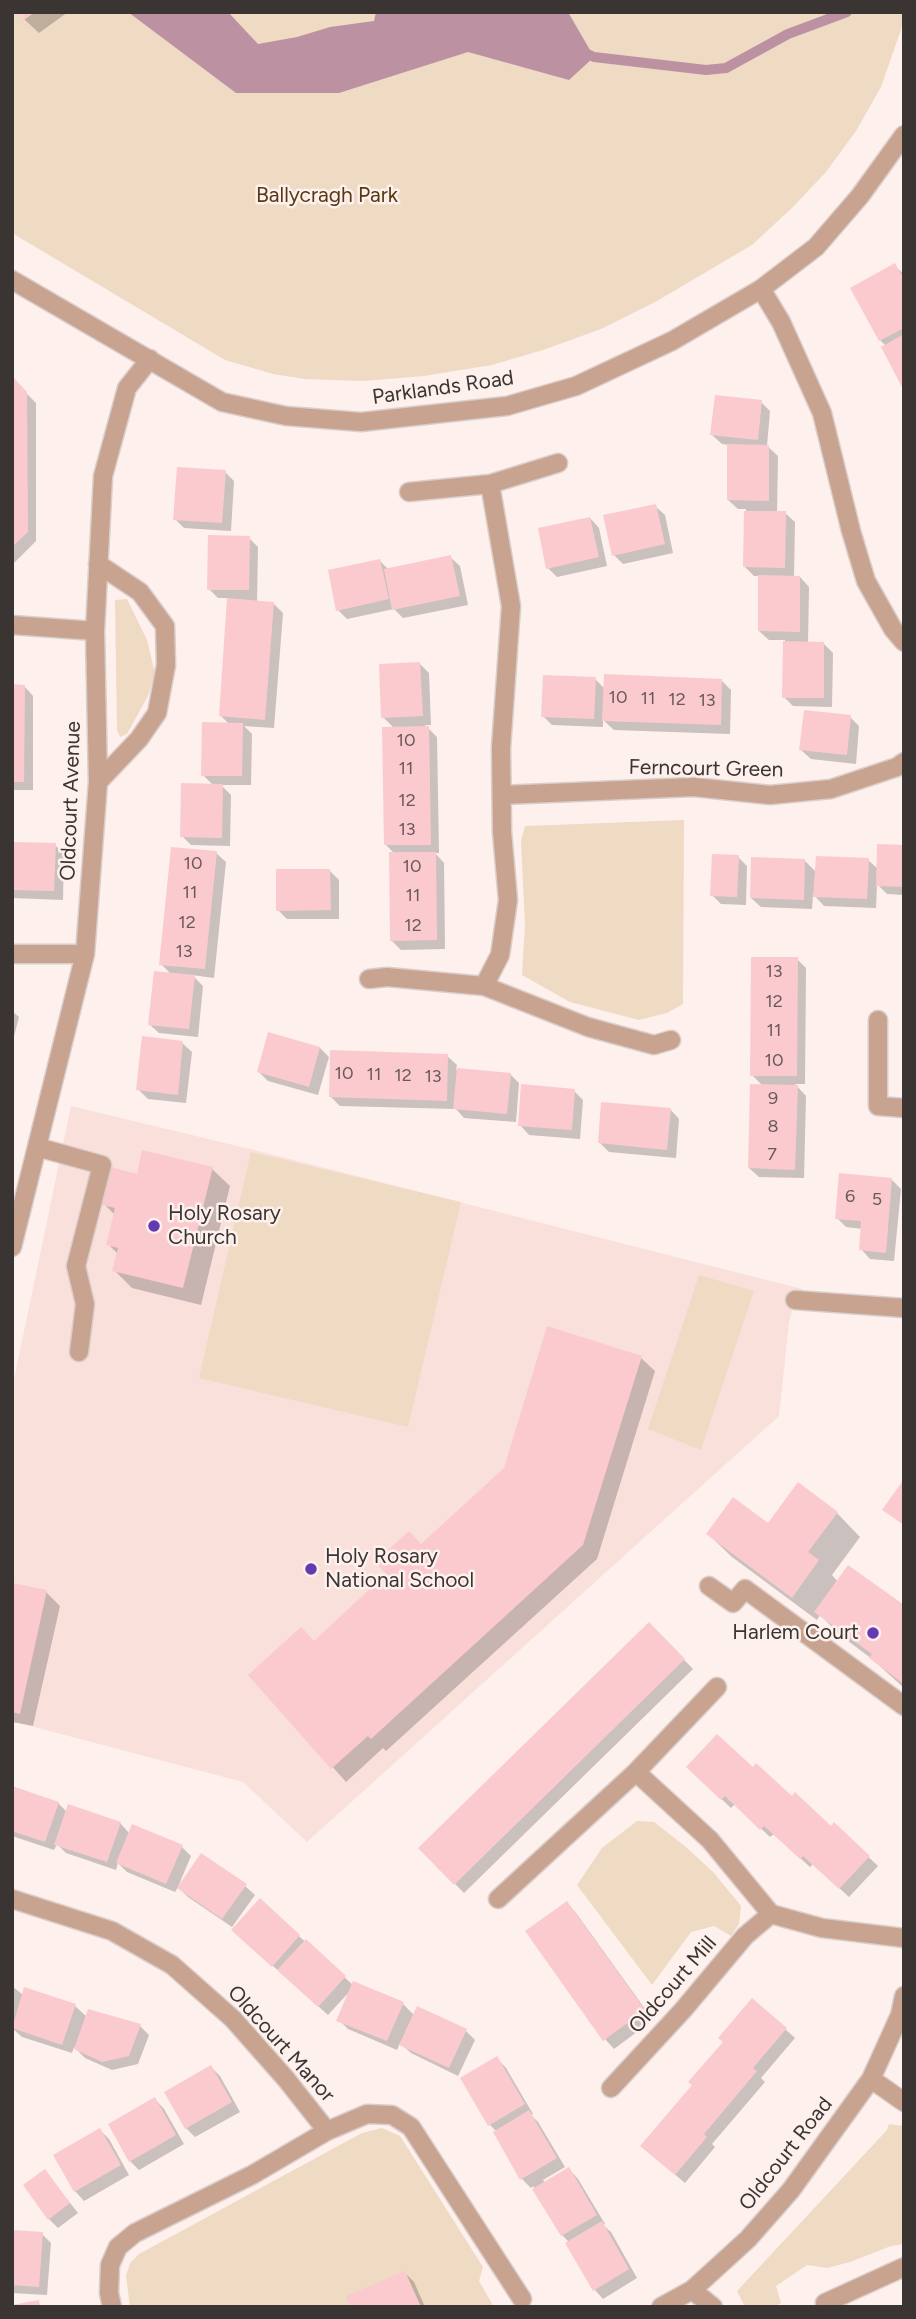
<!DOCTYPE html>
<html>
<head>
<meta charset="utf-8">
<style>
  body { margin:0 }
  #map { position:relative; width:916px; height:2319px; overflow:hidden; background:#fdf0ed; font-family:Figtree,sans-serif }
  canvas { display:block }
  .frame { position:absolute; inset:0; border:14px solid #3a3433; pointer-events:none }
</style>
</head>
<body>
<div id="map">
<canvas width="916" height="2319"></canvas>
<div class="frame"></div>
</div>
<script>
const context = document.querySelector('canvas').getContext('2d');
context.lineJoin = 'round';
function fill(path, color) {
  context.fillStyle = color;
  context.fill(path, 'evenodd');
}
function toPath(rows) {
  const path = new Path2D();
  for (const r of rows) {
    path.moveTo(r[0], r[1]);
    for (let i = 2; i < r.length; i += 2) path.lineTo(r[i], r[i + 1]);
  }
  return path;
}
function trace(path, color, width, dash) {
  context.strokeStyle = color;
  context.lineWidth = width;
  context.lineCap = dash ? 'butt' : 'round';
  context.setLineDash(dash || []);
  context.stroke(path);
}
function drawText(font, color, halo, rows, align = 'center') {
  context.font = font + ' Figtree,sans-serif';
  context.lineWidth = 5;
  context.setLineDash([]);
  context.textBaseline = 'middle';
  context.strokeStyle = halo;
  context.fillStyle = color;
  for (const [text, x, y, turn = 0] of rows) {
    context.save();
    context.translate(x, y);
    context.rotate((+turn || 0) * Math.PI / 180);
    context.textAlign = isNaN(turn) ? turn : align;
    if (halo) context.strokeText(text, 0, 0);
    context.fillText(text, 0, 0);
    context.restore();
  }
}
fill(toPath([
  [71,1106,250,1149,802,1289,795,1300,789,1322,779,1416,307,1842,243,1782,12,1721,12,1389]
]), '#f9e0db');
fill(toPath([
  [12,12,904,12,904,21,881,87,856,131,826,172,793,207,752,245,657,301,601,329,546,349,492,365,424,376,363,381,305,379,273,374,225,360,12,233],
  [127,599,147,640,155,673,148,696,127,734,120,737,117,730,115,600],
  [684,820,683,1004,667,1013,639,1020,570,1002,522,975,525,925,521,841,525,826],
  [251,1152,461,1202,408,1427,199,1378],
  [699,1275,754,1291,701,1450,648,1429],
  [637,1821,654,1822,686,1847,714,1873,741,1906,739,1924,731,1936,714,1926,691,1932,652,1985,577,1885,602,1848],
  [889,2124,904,2126,904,2244,891,2246,850,2262,827,2268,807,2265,776,2286,781,2303,774,2307,745,2307,737,2291,887,2130],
  [382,2128,400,2136,483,2267,479,2281,494,2307,130,2307,126,2276,130,2263,139,2254,362,2133]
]), '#efdac4');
fill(toPath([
  [128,12,228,12,258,44,297,37,330,27,374,21,376,12,568,12,594,57,569,80,468,52,339,93,236,93]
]), '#bc92a3');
fill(toPath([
  [23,12,68,12,39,33,25,20],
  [895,266,904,274,904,387,886,346,880,340],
  [12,379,36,403,36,541,12,565],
  [761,402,770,411,767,446,778,456,777,513,785,513,795,522,794,577,800,577,809,587,808,643,824,644,833,653,832,707,793,706,784,697,785,640,769,640,759,631,760,576,754,576,745,567,746,509,738,509,728,500,729,445,722,444,712,435],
  [225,472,234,481,231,531,184,528,175,519],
  [655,506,665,515,673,553,623,564,614,555],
  [590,518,599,528,607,566,557,577,548,568],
  [249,538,258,547,257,602,273,603,283,613,274,728,244,726,252,734,251,785,221,785,231,795,230,846,191,845,182,836,213,785,203,775,229,724,221,716,229,598,218,598,209,589],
  [450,557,460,566,468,605,403,618,394,609,347,619,338,610,380,561,389,570],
  [420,664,429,673,431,725,425,725,437,737,439,853,435,853,444,863,445,949,401,950,392,941,395,854,386,845,394,728,383,717],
  [595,679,605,689,721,680,731,690,730,734,614,730,603,720,603,727,552,725,543,716],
  [12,686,24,686,33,696,33,790,12,790],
  [850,717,859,726,856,764,811,759,801,750],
  [12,844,55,845,64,854,63,900,12,898],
  [904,847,904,895,887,894,877,884,876,908,824,906,813,894,812,909,761,907,751,898,805,861,817,873,868,860,878,869],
  [216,853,226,862,214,978,192,975,203,986,198,1037,159,1033,149,1024,172,975,161,964],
  [738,857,747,866,746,905,721,904,712,895],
  [329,870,339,880,339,919,287,919,278,910],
  [797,959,806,968,805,1084,795,1084,806,1096,804,1178,759,1177,749,1168,763,1086,752,1075],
  [12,1011,19,1017,12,1044],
  [182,1043,192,1052,186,1103,148,1099,138,1089],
  [320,1048,329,1057,318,1095,268,1081,259,1072],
  [447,1056,457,1065,456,1070,510,1074,519,1083,516,1122,464,1118,456,1109,340,1106,331,1097],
  [574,1091,583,1100,580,1139,529,1135,520,1125],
  [670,1109,679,1119,676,1158,609,1152,600,1143],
  [212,1169,230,1186,201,1305,132,1288,114,1270,118,1254,108,1244,115,1215,104,1204,138,1176],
  [892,1180,901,1189,894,1261,870,1259,861,1249,863,1229,846,1227,837,1218],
  [641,1358,655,1371,597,1559,386,1751,383,1748,346,1782,251,1675,314,1643,421,1546],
  [837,1513,860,1537,832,1575,838,1582,904,1607,904,1688,872,1659,840,1635,820,1615,817,1620,732,1557,708,1534],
  [12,1584,46,1592,60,1606,33,1726,12,1722],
  [649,1624,693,1669,464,1893,420,1848],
  [688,1767,753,1769,831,1828,834,1824,878,1866,849,1897,813,1864,810,1867,774,1834,770,1837,735,1804,731,1808],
  [12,1788,58,1803,67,1812,120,1823,130,1834,182,1847,191,1856,178,1887,180,1887,245,1886,255,1895,232,1927,188,1897,178,1887,175,1892,127,1872,118,1863,116,1870,66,1853,57,1844,54,1850,12,1836],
  [260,1901,353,1985,403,2004,414,2015,466,2031,475,2040,458,2076,411,2053,400,2043,397,2050,348,2029,339,2020,350,1991,328,2015,282,1974,243,1939],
  [567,1903,576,1913,653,2020,614,2049,605,2039],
  [12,1986,23,1995,75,2006,87,2017,140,2026,149,2035,138,2064,112,2070,85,2058,74,2047,72,2053,22,2037,12,2028],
  [785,2029,795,2038,761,2078,765,2082,712,2144,715,2147,685,2183,652,2155],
  [497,2058,506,2068,533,2114,531,2115,538,2122,565,2167,543,2180,545,2183,569,2169,578,2179,605,2224,603,2225,611,2232,637,2278,603,2299,594,2289,569,2242,562,2235,533,2186,531,2188,522,2179,497,2132,489,2124],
  [211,2067,220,2076,240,2112,195,2137,186,2128],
  [155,2099,164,2109,184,2144,139,2170,130,2161],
  [100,2130,109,2139,129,2175,84,2201,75,2191],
  [45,2171,78,2213,58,2228,49,2219],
  [12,2231,42,2234,51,2243,47,2295,12,2293],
  [405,2273,414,2282,425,2307,352,2307]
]), '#0003');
trace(toPath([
  [583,52,594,57,706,70,726,68,788,34,847,12]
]), '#bc92a3', 10);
fill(toPath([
  [22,12,35,12,24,20],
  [895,263,904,279,904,328,879,341,850,288],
  [904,334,904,391,881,347],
  [12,376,27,392,28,532,12,547],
  [715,395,762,400,758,440,710,435],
  [727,444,769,445,769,501,727,500],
  [177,467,226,470,222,523,173,520],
  [656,504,665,544,612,556,603,515],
  [744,511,786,511,785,568,743,567],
  [590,517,599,557,546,569,538,528],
  [208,535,250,536,249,590,207,590],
  [451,555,460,596,392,610,384,569],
  [380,559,389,599,336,611,328,570],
  [758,575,800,576,800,632,758,631],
  [227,598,274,602,265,720,219,716],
  [783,641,824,642,824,698,782,698],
  [420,662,423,716,381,718,379,664],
  [604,674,722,679,721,725,602,721],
  [543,675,596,677,594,719,541,717],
  [12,684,25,685,24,782,12,782],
  [804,710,851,715,847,755,799,750],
  [202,722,243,723,242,776,201,776],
  [429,726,431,845,384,845,382,727],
  [181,783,223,784,222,838,180,837],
  [12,842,56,843,54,891,12,890],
  [877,844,904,845,904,887,876,886],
  [171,847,217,851,205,969,159,965],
  [389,852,436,852,437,940,390,941],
  [712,854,739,855,737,897,710,896],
  [816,856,869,858,867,899,813,897],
  [751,857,805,859,804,900,750,898],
  [276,869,330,869,331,910,276,911],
  [751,957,798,957,797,1076,750,1076],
  [154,971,195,975,189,1029,148,1025],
  [268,1032,320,1047,309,1087,257,1072],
  [142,1036,183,1041,178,1095,136,1090],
  [330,1050,448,1054,447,1101,329,1097],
  [457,1068,511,1073,507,1114,453,1109],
  [521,1084,575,1089,572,1130,518,1126],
  [750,1084,798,1085,795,1170,748,1168],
  [601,1102,671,1108,667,1150,598,1143],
  [142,1150,213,1167,183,1288,112,1271,118,1248,106,1245,115,1208,102,1205,111,1167,137,1174],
  [839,1173,892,1178,886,1253,859,1250,861,1221,835,1219],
  [547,1326,642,1356,583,1545,371,1739,368,1736,331,1769,248,1675,301,1627,314,1641,386,1574,375,1562,409,1531,421,1544,504,1468],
  [904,1479,904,1525,882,1510],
  [798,1482,838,1512,808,1552,819,1560,792,1598,706,1534,733,1497,768,1523],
  [848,1565,904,1605,904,1684,869,1658,872,1654,814,1612],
  [12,1583,47,1590,20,1714,12,1712],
  [649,1622,685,1659,454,1885,418,1848],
  [717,1734,753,1767,756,1763,792,1796,795,1792,831,1826,834,1822,870,1856,839,1889,803,1856,800,1859,764,1826,760,1830,725,1796,721,1800,686,1767],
  [12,1786,59,1802,45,1842,12,1831],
  [68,1804,121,1822,107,1862,54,1845],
  [132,1824,183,1845,166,1884,116,1863],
  [201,1853,247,1884,222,1919,177,1888],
  [260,1898,300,1935,272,1967,231,1930],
  [567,1901,645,2010,603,2041,525,1931],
  [306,1939,346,1976,318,2007,277,1970],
  [353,1981,404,2002,387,2041,336,2021],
  [24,1987,76,2004,62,2045,12,2028],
  [752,1998,787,2028,753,2068,757,2071,704,2134,707,2137,675,2175,640,2146,692,2085,688,2082,723,2042,718,2038],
  [417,2006,467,2029,449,2068,399,2045],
  [88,2009,141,2024,129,2056,102,2062,74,2049],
  [497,2056,525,2104,488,2126,460,2078],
  [211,2065,232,2102,185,2129,164,2092],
  [155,2097,176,2135,129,2162,108,2124],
  [529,2110,557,2158,520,2180,493,2132],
  [100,2128,121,2165,74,2192,53,2155],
  [569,2167,597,2215,561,2236,532,2189],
  [45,2169,70,2203,48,2220,23,2185],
  [602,2221,629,2269,593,2291,565,2243],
  [12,2230,43,2232,39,2287,12,2285],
  [405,2271,421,2307,350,2307,346,2296],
  [39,2300,40,2307,12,2307,12,2305]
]), '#fbcacf');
const minor = toPath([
  [12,280,222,402,286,416,361,422,507,406,576,386,672,341,761,289,816,247,860,196,904,135],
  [761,289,781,322,822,413,851,531,866,581,893,629,904,642],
  [409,492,490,484,558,463],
  [98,564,140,592,165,626,166,665,157,713,139,739,98,782],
  [12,625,95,631],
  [502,795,694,787,770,795,831,789,897,767,904,762],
  [12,954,85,954],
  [369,979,387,977,484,986,588,1027,654,1045,671,1040],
  [484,986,500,955,508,900,502,832,501,748,511,606,490,484],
  [878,1020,878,1106,904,1108],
  [37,1147,102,1165,76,1266,85,1304,79,1352],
  [12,1247,85,954,98,782,95,631,103,476,127,388,150,359],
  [795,1300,904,1308],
  [709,1586,733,1603,745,1589,904,1706],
  [636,1772,710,1840,771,1914,822,1928,904,1938],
  [12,1899,112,1931,172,1965,233,2019,286,2079,327,2131],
  [498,1899,636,1772,717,1687],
  [871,2079,904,2102],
  [611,2088,683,2010,745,1936,771,1914],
  [692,2290,713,2307],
  [825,2303,904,2267],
  [112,2307,109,2293,110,2265,118,2247,135,2233,252,2175,327,2131,367,2114,392,2115,411,2127,522,2299],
  [661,2307,692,2290,748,2239,791,2190,871,2079,900,2015,904,1996]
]);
trace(minor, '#dacecc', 21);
trace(minor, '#c8a38f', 18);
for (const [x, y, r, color] of [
  [154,1226,7,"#6539b1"],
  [311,1569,7,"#6539b1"],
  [873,1633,7,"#6539b1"]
]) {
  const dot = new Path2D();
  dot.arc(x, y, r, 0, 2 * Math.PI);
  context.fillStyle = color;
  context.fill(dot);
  trace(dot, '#fdf0ed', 2.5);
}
drawText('18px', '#6a5a5a', null, [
  ["10",618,698],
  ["11",648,699],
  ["12",677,700],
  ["13",707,701],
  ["10",406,741],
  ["11",406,769],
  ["12",407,801],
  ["13",407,830],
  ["10",193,864],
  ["10",412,867],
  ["11",190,893],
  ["11",413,896],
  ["12",187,923],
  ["12",413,926],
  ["13",184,952],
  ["13",774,972],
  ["12",774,1002],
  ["11",774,1031],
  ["10",774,1061],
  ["10",344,1074],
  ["11",374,1075],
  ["12",403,1076],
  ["13",433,1077],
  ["9",773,1099],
  ["8",773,1127],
  ["7",772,1155],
  ["6",850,1197],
  ["5",877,1200]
]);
drawText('21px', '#573811', '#fdf0ed', [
  ["Ballycragh Park",327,196]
]);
drawText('21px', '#3a3433', '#fdf0ed', [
  ["Parklands Road",443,388,-8],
  ["Ferncourt Green",706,769,1],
  ["Oldcourt Avenue",71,801,-88],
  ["Oldcourt Mill",673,1985,-49],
  ["Oldcourt Manor",281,2044,48],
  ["Oldcourt Road",786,2154,-52]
]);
drawText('21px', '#3a3433', '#fdf0ed', [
  ["Holy Rosary",168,1214],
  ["Church",168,1238],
  ["Holy Rosary",325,1557],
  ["National School",325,1581],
  ["Harlem Court",859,1633,"right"]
], 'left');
</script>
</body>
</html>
